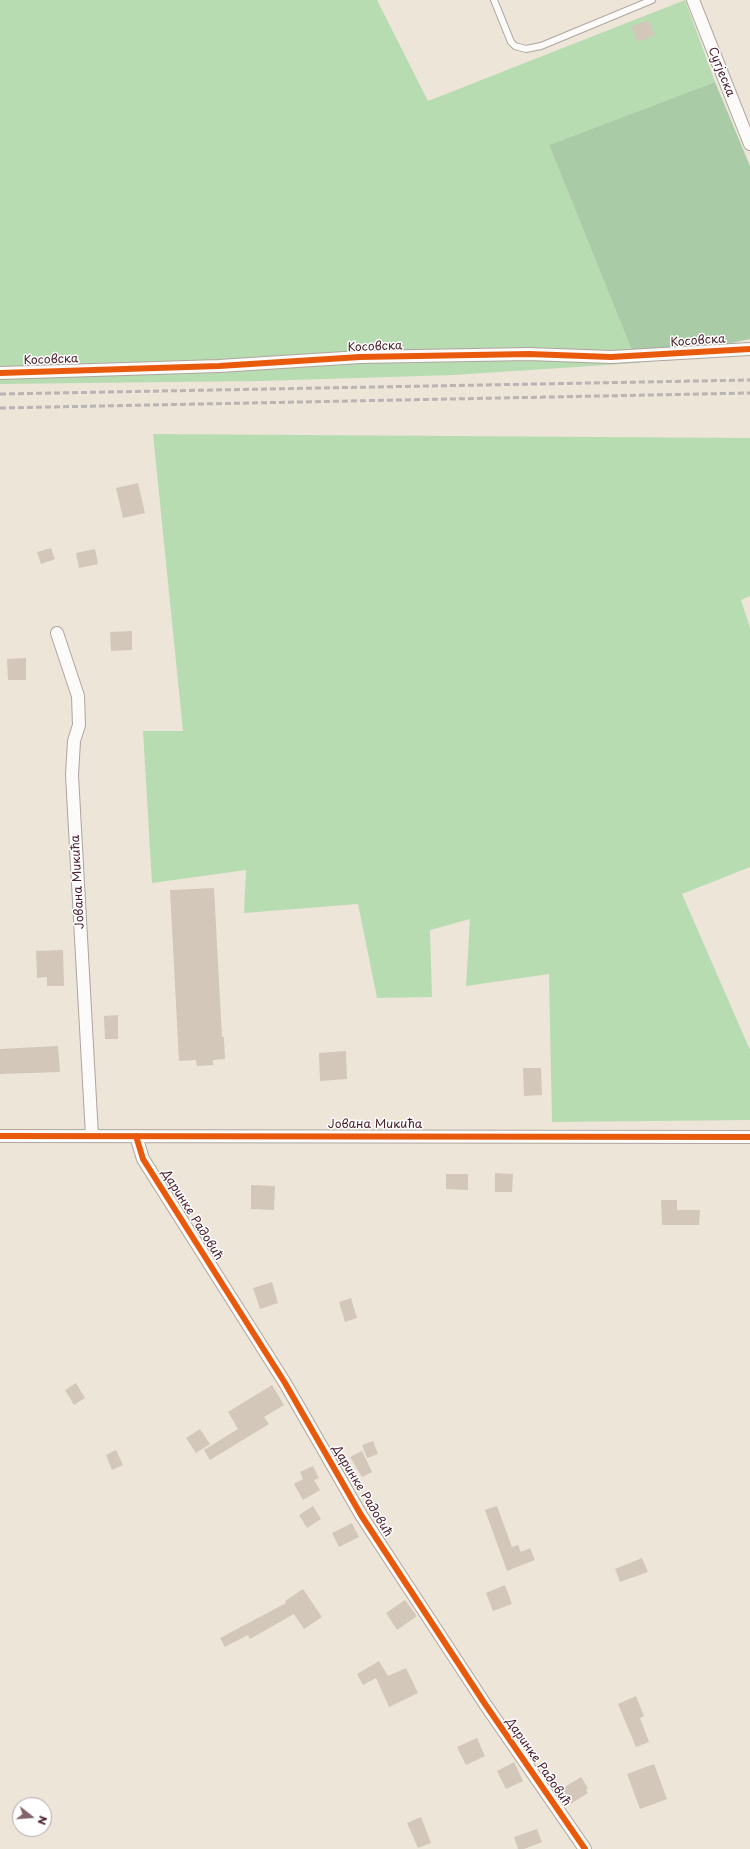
<!DOCTYPE html>
<html>
<head>
<meta charset="utf-8">
<style>
  body { margin:0 }
  #map { position:relative; width:750px; height:1849px; overflow:hidden; background:#ede5d8; font-family:"Playpen Sans",sans-serif }
  canvas { display:block }
  .north { position:absolute; left:12px; top:1797px; width:40px; height:40px; box-sizing:border-box; background:#fff; border:1px solid #b7a5aa; border-radius:50%; rotate:107deg; font-size:11px; font-weight:700; line-height:16px; text-align:center; color:#4a1f2b }
  .north::after { content:''; display:block; margin:auto; width:14px; height:18px; background:#836468; clip-path:polygon(50% 0,100% 100%,50% 72%,0 100%) }
</style>
</head>
<body>
<div id="map">
<canvas width="750" height="1849"></canvas>
<div class="north">N</div>
</div>
<script>
const context = document.querySelector('canvas').getContext('2d');
context.lineJoin = 'round';
function fill(path, color) {
  context.fillStyle = color;
  context.fill(path, 'evenodd');
}
function toPath(rows) {
  const path = new Path2D();
  for (const r of rows) {
    path.moveTo(r[0], r[1]);
    for (let i = 2; i < r.length; i += 2) path.lineTo(r[i], r[i + 1]);
  }
  return path;
}
function trace(path, color, width, dash) {
  context.strokeStyle = color;
  context.lineWidth = width;
  context.lineCap = dash ? 'butt' : 'round';
  context.setLineDash(dash || []);
  context.stroke(path);
}
function drawText(font, color, halo, rows, align = 'center') {
  context.font = font + ' "Playpen Sans",sans-serif';
  context.lineWidth = 3;
  context.setLineDash([]);
  context.textBaseline = 'middle';
  context.strokeStyle = halo;
  context.fillStyle = color;
  for (const [text, x, y, turn = 0] of rows) {
    context.save();
    context.translate(x, y);
    context.rotate((+turn || 0) * Math.PI / 180);
    context.textAlign = isNaN(turn) ? turn : align;
    if (halo) context.strokeText(text, 0, 0);
    context.fillText(text, 0, 0);
    context.restore();
  }
}
fill(toPath([
  [0,0,377,0,428,101,685,0,715,82,549,145,637,363,454,375,260,381,0,384],
  [153,434,750,438,750,596,741,600,750,628,750,867,682,894,750,1050,750,1120,552,1122,549,974,466,986,470,919,430,930,432,997,377,998,358,904,244,913,246,870,152,883,143,731,183,731]
]), '#b8dcb1');
fill(toPath([
  [715,82,750,166,750,339,637,363,549,145]
]), '#a9cba5');
fill(toPath([
  [648,20,655,35,638,42,631,27],
  [138,483,145,513,123,518,116,488],
  [51,548,55,559,41,564,37,552],
  [95,549,98,564,79,568,76,553],
  [132,631,132,650,111,651,110,632],
  [26,658,26,680,8,680,7,659],
  [214,888,222,1037,224,1037,225,1059,213,1060,213,1065,197,1066,196,1060,179,1061,170,890],
  [63,950,64,986,47,986,47,977,37,978,36,951],
  [118,1015,118,1039,105,1039,104,1016],
  [58,1046,60,1072,0,1074,0,1049],
  [346,1051,347,1079,320,1081,319,1053],
  [523,1068,541,1068,542,1095,524,1096],
  [495,1173,513,1174,512,1192,495,1192],
  [446,1174,468,1174,468,1190,446,1189],
  [251,1185,275,1186,274,1210,251,1209],
  [661,1200,677,1200,677,1210,700,1210,699,1225,662,1225],
  [272,1282,278,1303,260,1309,253,1288],
  [351,1298,357,1318,345,1322,339,1302],
  [76,1383,85,1398,74,1405,65,1390],
  [272,1385,284,1405,264,1417,269,1424,210,1460,204,1450,238,1429,228,1412],
  [200,1429,210,1444,196,1453,186,1438],
  [373,1441,378,1454,367,1458,362,1445],
  [116,1450,123,1465,112,1470,106,1455],
  [362,1451,372,1472,362,1477,350,1457],
  [313,1466,319,1478,314,1480,320,1490,303,1500,294,1484,303,1479,300,1472],
  [313,1506,321,1519,307,1528,299,1515],
  [497,1506,512,1547,518,1545,521,1552,530,1548,535,1560,507,1571,485,1510],
  [352,1523,359,1537,339,1547,332,1533],
  [642,1558,648,1572,620,1582,615,1569],
  [505,1585,512,1604,493,1611,486,1593],
  [303,1589,322,1617,304,1629,294,1614,250,1639,248,1635,225,1647,220,1638,286,1603,285,1601],
  [405,1600,417,1616,397,1630,386,1613],
  [379,1661,388,1676,406,1668,418,1693,389,1707,376,1678,363,1685,357,1674],
  [636,1696,644,1716,640,1718,649,1742,636,1747,618,1704],
  [477,1738,485,1756,466,1765,457,1747],
  [514,1762,523,1781,506,1789,497,1771],
  [654,1764,667,1799,640,1809,627,1774],
  [581,1777,588,1788,586,1790,588,1793,569,1805,560,1790],
  [421,1817,431,1843,418,1848,407,1823],
  [537,1829,542,1842,524,1849,518,1849,514,1837]
]), '#d3c7ba');
const service = toPath([
  [494,0,511,42,515,46,526,49,541,46,652,0]
]);
const minor = toPath([
  [693,0,750,144],
  [0,373,219,366,360,357,529,354,611,357,750,349],
  [57,633,78,696,79,725,74,741,72,775,92,1136],
  [0,1136,750,1137],
  [136,1136,143,1159,285,1383,361,1515,485,1704,585,1849]
]);
trace(service, '#aea59f', 8);
trace(minor, '#aea59f', 14);
trace(service, '#fcfbf9', 6);
trace(minor, '#fcfbf9', 12);
trace(toPath([
  [0,394,750,380],
  [0,408,750,393]
]), '#bab4b3', 3, [6, 3]);
trace(toPath([
  [0,373,219,366,360,357,529,354,611,357,750,349],
  [0,1136,750,1137],
  [136,1136,143,1159,285,1383,361,1515,485,1704,585,1849]
]), '#e8590c', 6);
drawText('12px', '#4a1f2b', '#fff', [
  ["Сутјеска",721,72,68],
  ["Косовска",698,341,-4],
  ["Косовска",375,347,-2],
  ["Косовска",51,360,-2],
  ["Јована Микића",78,882,-93],
  ["Јована Микића",375,1125],
  ["Даринке Радовић",192,1215,58],
  ["Даринке Радовић",362,1491,59],
  ["Даринке Радовић",538,1762,55]
]);
</script>
</body>
</html>
